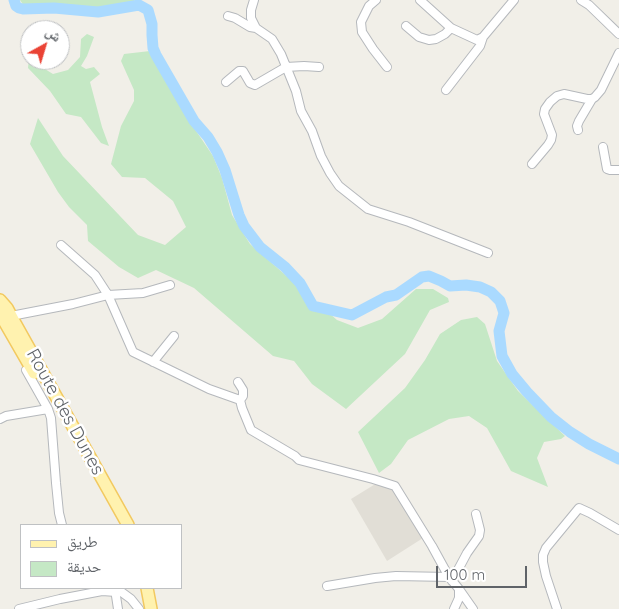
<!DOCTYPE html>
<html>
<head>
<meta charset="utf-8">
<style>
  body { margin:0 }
  #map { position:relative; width:619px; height:609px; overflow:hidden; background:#f1efe8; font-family:Quicksand,"Noto Naskh Arabic",sans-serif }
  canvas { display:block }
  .legend { position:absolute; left:20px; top:524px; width:162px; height:65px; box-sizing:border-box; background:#fff; border:1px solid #bfc1c3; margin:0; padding:6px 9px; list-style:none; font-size:15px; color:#5f6368 }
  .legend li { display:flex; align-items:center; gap:10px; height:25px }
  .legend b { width:25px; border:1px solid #bfc1c3 }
  .north { position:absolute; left:20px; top:20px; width:50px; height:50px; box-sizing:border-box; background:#fff; border:1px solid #bfc1c3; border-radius:50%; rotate:39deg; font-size:14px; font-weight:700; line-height:20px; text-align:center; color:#5f6368 }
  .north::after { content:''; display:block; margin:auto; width:18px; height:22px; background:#ea4335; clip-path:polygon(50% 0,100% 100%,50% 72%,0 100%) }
  .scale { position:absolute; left:436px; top:566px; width:91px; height:22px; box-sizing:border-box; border:2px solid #5f6368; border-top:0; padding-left:6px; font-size:15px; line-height:18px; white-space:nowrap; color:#5f6368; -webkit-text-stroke:4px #fff; paint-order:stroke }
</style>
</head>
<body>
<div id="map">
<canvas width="619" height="609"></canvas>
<ul class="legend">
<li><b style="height:6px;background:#fff2af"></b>طريق</li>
<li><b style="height:14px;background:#c5e8c5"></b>حديقة</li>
</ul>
<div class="north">ش</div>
<div class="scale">100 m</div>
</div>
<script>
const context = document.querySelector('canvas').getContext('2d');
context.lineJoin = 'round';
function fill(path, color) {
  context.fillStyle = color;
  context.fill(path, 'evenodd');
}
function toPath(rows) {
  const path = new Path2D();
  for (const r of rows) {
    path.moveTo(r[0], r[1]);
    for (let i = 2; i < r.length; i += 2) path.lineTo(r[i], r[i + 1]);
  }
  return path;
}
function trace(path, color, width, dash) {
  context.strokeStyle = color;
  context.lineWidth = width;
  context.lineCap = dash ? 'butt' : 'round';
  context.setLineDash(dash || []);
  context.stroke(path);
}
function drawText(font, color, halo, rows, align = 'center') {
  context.font = font + ' Quicksand,sans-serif';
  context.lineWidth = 5;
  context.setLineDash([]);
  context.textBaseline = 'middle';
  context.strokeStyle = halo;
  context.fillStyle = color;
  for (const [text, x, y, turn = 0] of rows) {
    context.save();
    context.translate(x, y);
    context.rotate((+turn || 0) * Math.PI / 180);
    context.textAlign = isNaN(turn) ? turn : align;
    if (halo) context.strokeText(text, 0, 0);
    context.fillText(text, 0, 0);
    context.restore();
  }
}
fill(toPath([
  [377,483,392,488,423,538,387,561,351,499]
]), '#e1ded6');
fill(toPath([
  [20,0,136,0,125,5,96,10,24,6],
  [87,34,94,37,87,56,81,66,86,69,94,67,100,74,90,82,102,127,109,146,101,143,81,117,66,114,50,91,28,68,29,58,30,60,53,74,68,70,80,57,81,39],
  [150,51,188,119,213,156,222,178,232,215,250,244,337,320,358,328,382,319,416,289,433,289,448,298,449,302,430,310,405,354,346,409,312,384,294,361,273,356,194,288,156,270,138,278,119,267,88,241,87,225,69,207,58,192,30,144,38,118,63,156,138,235,165,245,186,227,173,201,145,178,122,177,111,164,121,126,134,101,134,90,121,61,124,54],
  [477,317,485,324,497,361,518,391,565,436,561,439,544,442,537,458,548,487,511,471,487,428,469,416,449,419,408,440,391,464,379,473,358,432,405,388,425,360,440,334,461,320]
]), '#c5e8c5');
trace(toPath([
  [14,0,16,6,19,8,23,9,54,8,98,12,139,5,148,10,152,24,152,35,153,48,156,55,194,121,208,137,217,152,225,170,239,215,244,226,260,247,285,267,300,283,313,306,352,315,386,297,396,295,422,277,429,276,441,281,450,286,466,285,480,287,491,292,500,301,504,313,499,331,502,356,512,374,527,392,551,417,570,432,589,444,619,459]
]), '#aadaff', 11);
const minor = toPath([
  [254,0,251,10,251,18,256,28,272,39,281,54,296,91,301,111,312,131,321,156,330,173,339,186,368,209,409,222,488,253],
  [376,0,369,6,361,22,362,32,373,49,387,67],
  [420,0,451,28,477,40,483,37,514,0],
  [581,0,589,5,619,34],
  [228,16,235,18,250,27,256,28],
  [406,26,419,37,429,40,436,39,445,34,451,28],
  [226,82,239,71,243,71,250,83,255,85,286,67,304,66,319,67],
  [446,90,480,46,483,37],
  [578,130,577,126,579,121,592,99],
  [603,147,607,169,610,170,619,170],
  [532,164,548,145,551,140,552,135,544,114,545,109,550,102,557,96,564,94,587,99,592,99,595,97,601,90,619,53],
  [61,245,95,275,108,295,133,352,209,389,240,400],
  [11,316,73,304,108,295,143,293,170,285],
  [153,362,174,336],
  [26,370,48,409,51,418,56,483,59,513,62,525],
  [238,382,243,390,243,396,240,400,242,408,251,430,295,456,299,460,373,479,395,486,432,546,449,577,459,589,459,598,454,609],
  [0,419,6,416,48,409],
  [452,581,467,553,479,536,480,530,476,514],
  [327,586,375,578,396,576,449,577],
  [116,588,131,599,139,609],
  [117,589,116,596,118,609],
  [459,589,473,609],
  [19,609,60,599,102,591,116,592],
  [557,609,546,576,543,562,543,555,546,548,579,508,590,513,619,530]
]);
const primary = toPath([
  [0,300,7,308,16,325,128,525],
  [0,314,34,373],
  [147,588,151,609]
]);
trace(minor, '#b5b8bc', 10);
trace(primary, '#f2c960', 14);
trace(minor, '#fff', 8);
trace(primary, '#fff2af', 11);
drawText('18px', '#5f6368', '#fff', [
  ["Route des Dunes",65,412,61]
]);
</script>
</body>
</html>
